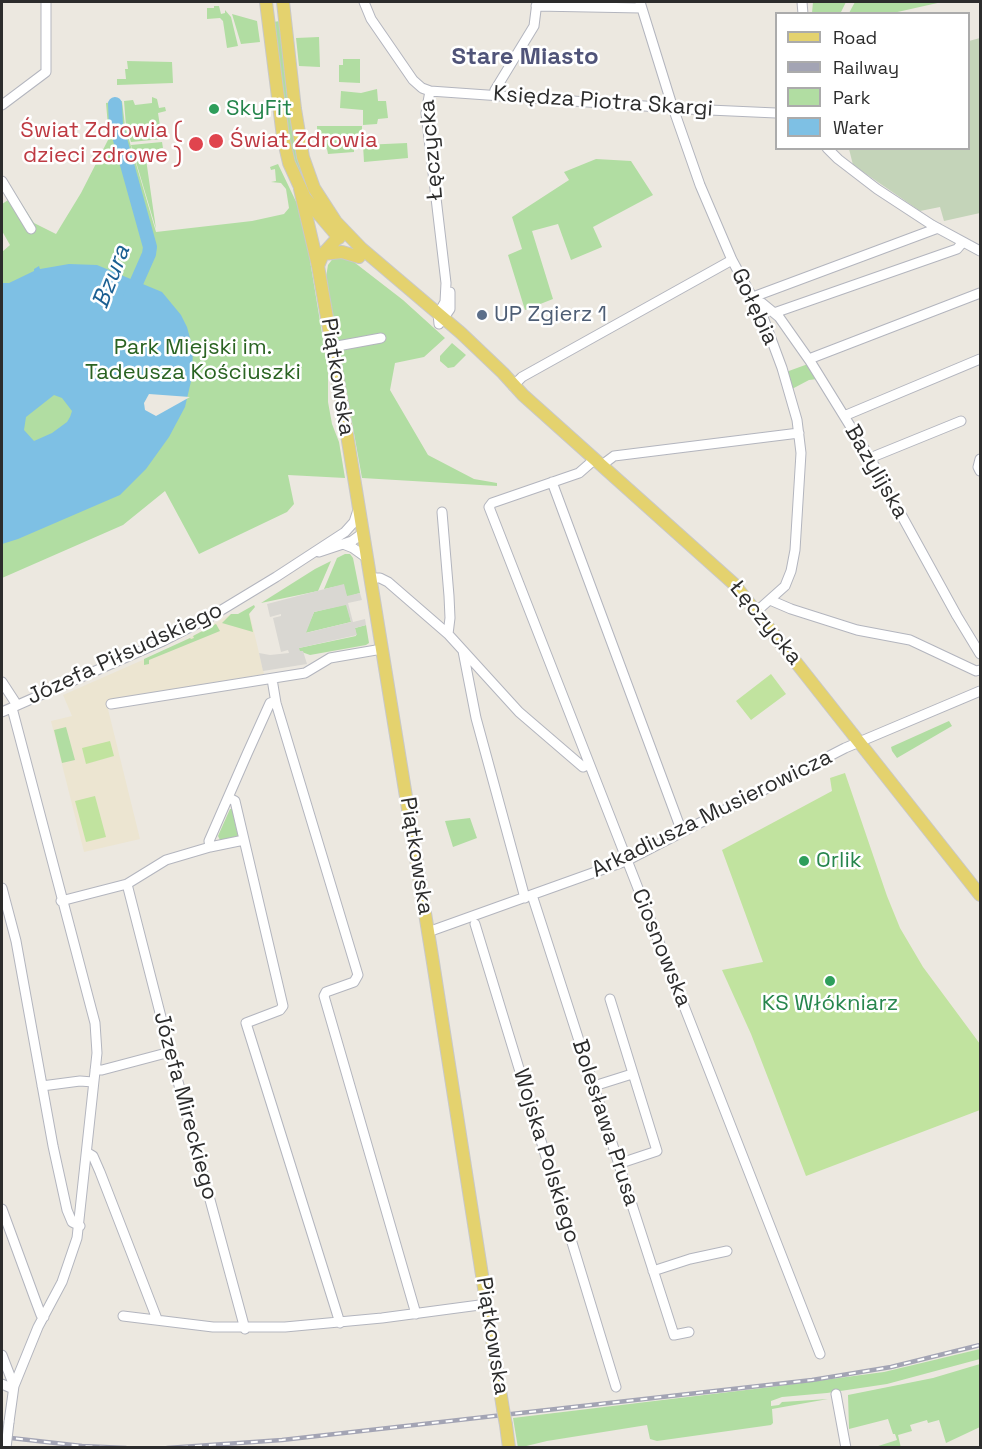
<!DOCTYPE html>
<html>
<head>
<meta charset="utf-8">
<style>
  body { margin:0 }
  #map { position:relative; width:982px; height:1449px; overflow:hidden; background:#ece8e0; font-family:"Space Grotesk",sans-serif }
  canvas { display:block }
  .frame { position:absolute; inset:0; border:3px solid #2c2c2c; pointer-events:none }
  .legend { position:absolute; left:775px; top:12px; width:195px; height:138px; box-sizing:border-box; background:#fff; border:2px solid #ababab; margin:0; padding:8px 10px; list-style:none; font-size:18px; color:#2c2c2c }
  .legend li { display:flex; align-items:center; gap:12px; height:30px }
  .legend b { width:30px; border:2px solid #ababab }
</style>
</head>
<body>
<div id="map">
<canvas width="982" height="1449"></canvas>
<div class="frame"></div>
<ul class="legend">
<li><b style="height:8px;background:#e4d26e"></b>Road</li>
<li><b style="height:8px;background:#a3a4b4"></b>Railway</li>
<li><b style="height:16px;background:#b1dda2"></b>Park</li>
<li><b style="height:16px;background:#7ec0e4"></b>Water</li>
</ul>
</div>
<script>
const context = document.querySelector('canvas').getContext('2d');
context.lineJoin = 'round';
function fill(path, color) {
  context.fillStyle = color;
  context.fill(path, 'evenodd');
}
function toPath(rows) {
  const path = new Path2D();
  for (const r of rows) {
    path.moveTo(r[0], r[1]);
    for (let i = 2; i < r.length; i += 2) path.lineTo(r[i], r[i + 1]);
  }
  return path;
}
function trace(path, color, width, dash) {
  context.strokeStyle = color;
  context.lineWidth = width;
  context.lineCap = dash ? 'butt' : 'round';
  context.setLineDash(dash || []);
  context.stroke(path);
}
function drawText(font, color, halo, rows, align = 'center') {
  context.font = font + ' "Space Grotesk",sans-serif';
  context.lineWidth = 5;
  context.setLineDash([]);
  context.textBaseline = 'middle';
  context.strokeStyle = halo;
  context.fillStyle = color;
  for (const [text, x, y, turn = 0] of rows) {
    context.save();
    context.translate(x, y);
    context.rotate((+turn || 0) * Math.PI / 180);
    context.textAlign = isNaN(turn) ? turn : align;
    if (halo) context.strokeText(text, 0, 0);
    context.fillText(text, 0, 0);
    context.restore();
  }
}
fill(toPath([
  [249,611,264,674,106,701,140,839,84,852,51,721,72,716,63,695,179,644,231,614,238,615]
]), '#ece5d1');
fill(toPath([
  [813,2,846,2,840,14,812,13],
  [855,2,942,2,893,13,849,13],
  [214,6,219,6,221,14,225,13,225,10,231,17,238,46,227,48,223,21,220,18,207,19,207,8,214,8],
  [232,14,257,21,260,42,241,44],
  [280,21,290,107,322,212,304,188,291,152,273,22],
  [319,37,320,67,299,66,296,38],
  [343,59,360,59,360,83,339,82,339,65,343,65],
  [127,61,172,62,173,83,117,85,117,79,126,79,125,69,128,69],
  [377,89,378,101,386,101,388,118,378,119,377,124,363,125,363,110,340,108,341,91,361,93],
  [152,97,157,99,159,108,165,107,166,111,158,113,162,139,131,142,126,126,124,101,133,100,135,105,152,103],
  [122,101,125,126,156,232,252,221,284,214,289,208,286,189,281,183,271,182,276,181,275,169,271,170,270,167,278,164,301,212,305,230,328,370,328,402,332,424,339,442,345,478,288,475,294,504,287,512,199,554,165,491,123,525,2,578,2,252,10,245,2,231,2,204,16,195,34,223,56,234,81,193,109,138,106,103],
  [317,126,362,126,362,141,354,141,354,152,328,154,327,149,318,149],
  [162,142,163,148,145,152,156,229,131,145],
  [407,143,408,158,364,162,363,145],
  [596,159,631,161,653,195,593,227,602,247,571,260,558,224,532,231,553,299,525,310,508,255,522,249,512,217,569,180,564,172],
  [339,256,350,259,403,300,445,338,424,357,395,363,390,390,428,455,474,479,497,483,497,486,362,478,326,277,328,265,334,257],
  [452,343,466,355,454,367,448,368,440,361,440,356],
  [808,364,817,379,809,380,792,389,786,372],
  [345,554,350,554,353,558,360,593,347,597,343,585,324,589,337,558],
  [331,561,318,591,261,603,315,569],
  [347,604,351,622,305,633,314,612],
  [254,605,255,607,249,614,253,632,222,623,231,614,238,614],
  [216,624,220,631,149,660,149,664,144,665,144,659,190,638,191,639,194,638,193,636],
  [366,625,369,643,366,645,310,655,299,651,299,648,356,636,355,628],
  [949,721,952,726,897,758,892,751,891,747],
  [66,727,75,760,62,763,54,730],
  [230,809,232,809,238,836,220,840,218,836],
  [470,818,477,838,453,847,445,821],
  [980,1349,980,1359,887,1384,827,1393,782,1397,771,1401,771,1406,779,1405,782,1402,828,1399,772,1409,773,1423,771,1425,657,1441,650,1439,647,1425,547,1441,518,1448,513,1418,771,1387,884,1372],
  [980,1364,980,1427,946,1443,939,1420,928,1423,927,1420,910,1425,912,1431,898,1435,901,1448,875,1447,897,1440,895,1434,893,1434,888,1419,849,1429,848,1395,933,1378]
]), '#b1dda2');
fill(toPath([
  [980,38,980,213,944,221,940,207,920,211,853,165,849,149,968,148,969,41]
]), '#c4d4b9');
fill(toPath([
  [771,674,786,694,751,720,736,701],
  [110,741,114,756,86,764,82,748],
  [845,773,887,896,900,928,923,967,980,1044,980,1110,806,1176,751,1034,722,970,763,962,722,850,832,791,830,778],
  [95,796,106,837,86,842,75,801]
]), '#c1e39f');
fill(toPath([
  [344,584,347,596,360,593,362,600,348,603,353,622,365,619,366,625,355,628,357,635,299,648,300,651,303,651,307,664,263,671,259,653,270,655,289,653,288,650,281,652,273,618,281,616,281,614,270,617,267,604],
  [346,605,351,622,306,633,314,612]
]), '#d9d7d2');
fill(toPath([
  [69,264,97,265,162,292,181,315,187,327,193,349,192,377,185,407,169,437,146,469,120,495,18,539,2,544,2,283,9,283,34,271,34,269,39,266,40,269],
  [54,395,62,398,72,411,70,417,67,422,52,433,34,441,24,430,26,417]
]), '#7ec0e4');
fill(toPath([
  [149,394,190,397,156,416,145,410,144,403]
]), '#ece8e0');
trace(toPath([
  [115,104,116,125,150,247,149,254,130,297]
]), '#7ec0e4', 14);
const minor = toPath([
  [364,2,371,19,413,80,422,88,430,91,687,109,776,113],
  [640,2,671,102,700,185,732,260,763,317,782,368,797,420,801,453,795,550,791,571,785,586,757,611],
  [802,2,803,14],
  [536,6,641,8],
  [430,91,426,113,446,283,445,302,438,314,439,324],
  [494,95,495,90,534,26,537,2],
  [2,105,46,72,46,2],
  [827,148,838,159,877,189,932,225,980,251],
  [2,181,31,229],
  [753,297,938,228],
  [757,304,762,303,779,317,810,361,870,458,957,616,980,654],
  [774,313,957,249,963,242],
  [441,322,450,309,450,292],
  [332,347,381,338],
  [809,359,980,293],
  [513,386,522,377,732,260],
  [844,416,980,359],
  [870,458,961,421],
  [595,459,579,473,492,503,489,507,820,1354],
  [980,459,978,467,980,471],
  [602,465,614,456,799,433],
  [552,482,682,832],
  [442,512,449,596,450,618,448,634],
  [343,544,353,548,367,558],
  [319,552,352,541,363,533],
  [370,578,380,578,388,582,448,634,519,712,583,767,589,764],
  [770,600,791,609,857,630,910,640,976,671,980,670],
  [463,651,476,718,525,898],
  [272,679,276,703,358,975,354,982,326,992,324,996,416,1314],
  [2,682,17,705],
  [111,704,305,673,330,658,382,649],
  [2,712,161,642,210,617,276,577,345,532,354,522,358,510],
  [229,798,235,801,283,1006,280,1010,246,1023,340,1323],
  [210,847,244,840],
  [127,884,170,1052,245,1329],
  [2,888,16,941,53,1146,67,1210,72,1222,80,1226],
  [532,895,674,1335,689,1332],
  [61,901,127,884,166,860,210,847,209,841,247,754,270,703,275,701],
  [475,924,616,1387],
  [428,932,626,861,845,748,980,691],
  [610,999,657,1151,618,1164],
  [95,1070,102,1070,170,1052],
  [42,1086,80,1081,93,1082],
  [594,1086,632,1074],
  [88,1153,93,1156,100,1172,157,1319],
  [2,1209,35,1299,41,1315,44,1317],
  [653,1271,690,1259,727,1251],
  [123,1316,213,1327,285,1327,382,1318,487,1304],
  [2,1355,14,1386],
  [2,1384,13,1389],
  [836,1394,846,1448],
  [9,1422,14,1386,38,1327,62,1282,77,1238,97,1053,95,1023,12,708]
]);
const major = toPath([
  [266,2,283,137,289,163,305,198,339,238],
  [283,2,295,109,303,157,314,188,336,222,361,248,461,333,503,373,523,395,734,584,980,895],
  [300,189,318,266,342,404,432,956,503,1409],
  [323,254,342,252,359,257],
  [318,266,323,254,342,233],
  [506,1425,509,1448]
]);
trace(minor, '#b3b5be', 11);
trace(major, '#c8c8c8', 14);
trace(minor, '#fff', 9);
trace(major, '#e4d26e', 12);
const rail = toPath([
  [2,1437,82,1446,126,1448],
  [167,1448,282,1440,812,1380,891,1367,980,1345]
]);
trace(rail, '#a3a4b4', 4.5);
trace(rail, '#fff', 2, [7]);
const minorBridge = toPath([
  [6,1448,9,1422]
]);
const majorBridge = toPath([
  [503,1409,506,1425]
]);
trace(minorBridge, '#b3b5be', 11, []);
trace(majorBridge, '#c8c8c8', 14, []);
trace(minorBridge, '#fff', 9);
trace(majorBridge, '#e4d26e', 12);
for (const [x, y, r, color] of [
  [214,109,6,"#2e9e5b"],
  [216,141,8,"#e0444e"],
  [196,144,8,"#e0444e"],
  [482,315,6,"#5c6f8a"],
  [804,861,6,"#2e9e5b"],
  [830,981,6,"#2e9e5b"]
]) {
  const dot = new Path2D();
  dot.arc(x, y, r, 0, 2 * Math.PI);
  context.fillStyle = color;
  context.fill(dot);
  trace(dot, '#fff', 2);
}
drawText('22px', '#2c2c2c', '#fff', [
  ["Księdza Piotra Skargi",603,102,4],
  ["Łęczycka",432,150,-95],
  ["Gołębia",754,307,65],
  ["Piątkowska",337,377,81],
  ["Bazylijska",876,472,60],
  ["Łęczycka",765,623,51],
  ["Józefa Piłsudskiego",125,654,-25],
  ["Arkadiusza Musierowicza",712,814,-26],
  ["Piątkowska",416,856,81],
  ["Ciosnowska",661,948,68],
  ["Józefa Mireckiego",185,1106,75],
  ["Bolesława Prusa",605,1123,72],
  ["Wojska Polskiego",546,1156,73],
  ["Piątkowska",492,1336,81]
]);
drawText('22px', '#27864d', '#fff', [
  ["SkyFit",226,109],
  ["Orlik",816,861],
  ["KS Włókniarz",830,1004,"center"]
], 'left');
drawText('22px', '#be3a42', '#fff', [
  ["Świat Zdrowia (",182,131],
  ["dzieci zdrowe )",182,156],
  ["Świat Zdrowia",230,141,"left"]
], 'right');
drawText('22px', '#4e5e75', '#fff', [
  ["UP Zgierz 1",494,315]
], 'left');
drawText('22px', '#2a6322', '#fff', [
  ["Park Miejski im.",193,348],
  ["Tadeusza Kościuszki",193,373]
]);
drawText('bold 24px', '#505479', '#fff', [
  ["Stare Miasto",525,57]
]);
drawText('italic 24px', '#1b5f92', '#fff', [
  ["Bzura",112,277,-69]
]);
</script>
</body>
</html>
